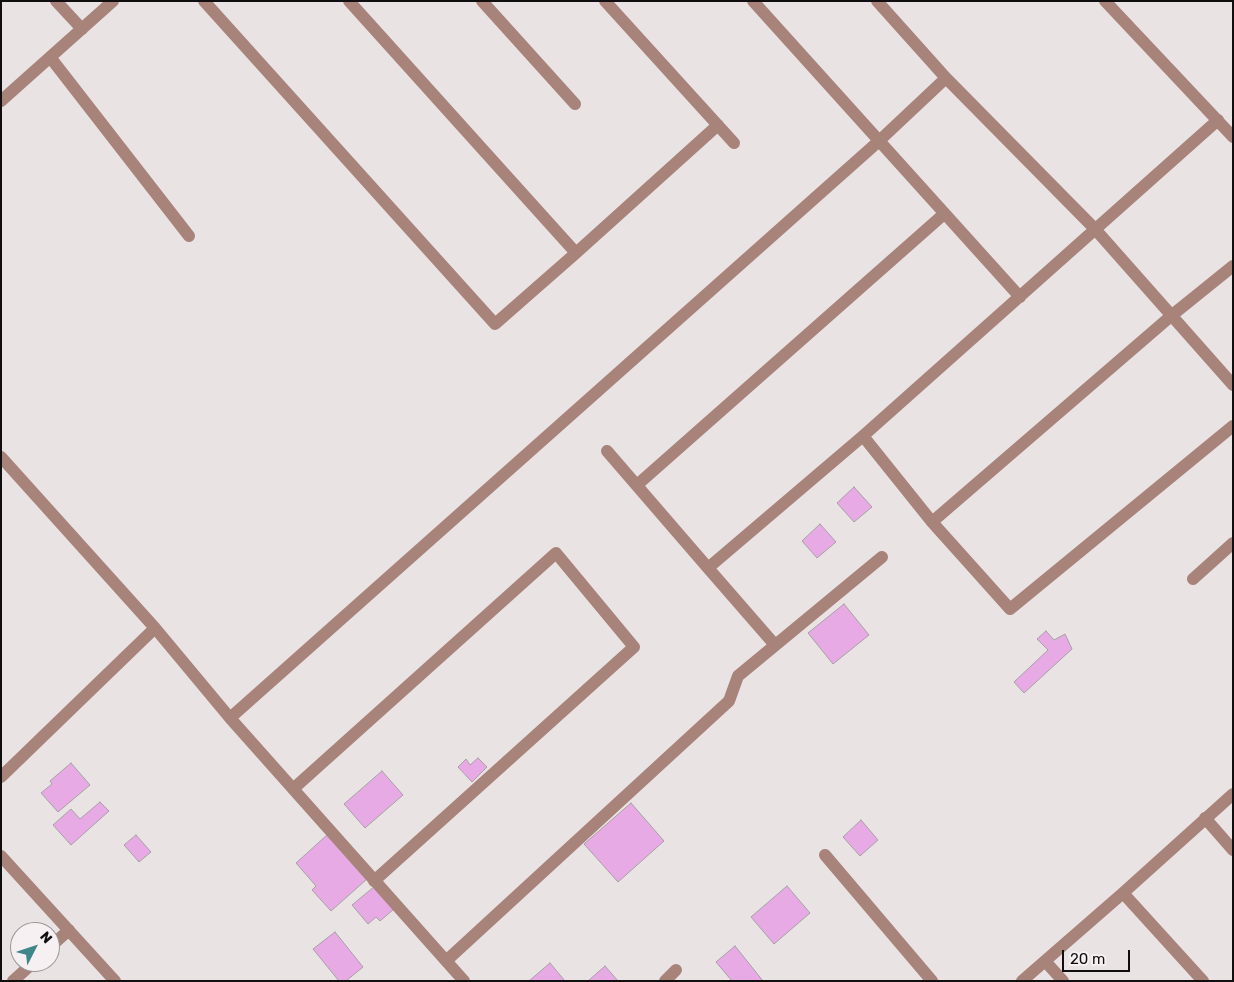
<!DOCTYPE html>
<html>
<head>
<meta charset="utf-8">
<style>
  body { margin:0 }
  #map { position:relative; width:1234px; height:982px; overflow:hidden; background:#eae3e4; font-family:Rubik,sans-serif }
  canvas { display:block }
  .frame { position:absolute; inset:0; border:2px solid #100e0e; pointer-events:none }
  .north { position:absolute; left:10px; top:922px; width:50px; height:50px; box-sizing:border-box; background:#f7f0f2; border:1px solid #9b9697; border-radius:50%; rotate:49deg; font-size:14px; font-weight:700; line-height:20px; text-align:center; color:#100e0e }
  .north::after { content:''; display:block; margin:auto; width:18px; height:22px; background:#3f8789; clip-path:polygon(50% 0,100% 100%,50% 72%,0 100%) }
  .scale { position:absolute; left:1062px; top:950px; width:68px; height:22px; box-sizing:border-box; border:2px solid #100e0e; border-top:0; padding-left:6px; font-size:15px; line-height:18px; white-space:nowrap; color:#100e0e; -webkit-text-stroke:4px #f7f0f2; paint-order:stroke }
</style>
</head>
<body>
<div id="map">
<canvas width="1234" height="982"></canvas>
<div class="frame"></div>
<div class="north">N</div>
<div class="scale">20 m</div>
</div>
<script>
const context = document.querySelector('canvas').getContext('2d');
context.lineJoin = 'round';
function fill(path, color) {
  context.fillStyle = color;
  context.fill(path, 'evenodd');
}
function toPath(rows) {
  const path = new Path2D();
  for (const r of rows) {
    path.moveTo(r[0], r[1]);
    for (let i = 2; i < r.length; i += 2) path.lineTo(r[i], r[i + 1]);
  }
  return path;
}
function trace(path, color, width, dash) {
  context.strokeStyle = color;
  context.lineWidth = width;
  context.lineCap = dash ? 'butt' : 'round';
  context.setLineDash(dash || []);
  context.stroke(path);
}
const building = toPath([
  [854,487,872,507,854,522,837,503,854,487],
  [820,524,836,542,817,558,802,541,820,524],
  [844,604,869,635,833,664,808,633,844,604],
  [1046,631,1054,640,1065,634,1072,649,1024,693,1014,682,1048,650,1037,639,1046,631],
  [478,758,487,767,472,782,458,767,466,759,470,765,478,758],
  [71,763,90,785,58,812,41,793,52,784,50,781,71,763],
  [382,771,403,795,365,828,344,804,382,771],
  [100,802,109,811,71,845,53,825,71,809,80,819,100,802],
  [631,803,664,841,618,882,584,844,631,803],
  [861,820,878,840,860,856,843,837,861,820],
  [136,835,151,852,139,862,124,845,136,835],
  [327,835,367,879,331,911,312,890,316,886,296,863,327,835],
  [375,886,394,909,380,921,376,917,368,924,352,905,375,886],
  [787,886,810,913,774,944,751,917,787,886],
  [335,932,363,967,346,981,339,981,313,949,335,932],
  [735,946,763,981,732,981,716,962,735,946],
  [550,963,565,981,529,981,550,963],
  [605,966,618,981,588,981,605,966]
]);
fill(building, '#e8aae5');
trace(building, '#a4a0a4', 1);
trace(toPath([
  [56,1,82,29],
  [204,1,495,324,576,253,718,125],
  [349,1,576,253],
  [482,1,575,104],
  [605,1,734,143],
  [753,1,1020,297],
  [877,1,946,78,1095,229,1233,385],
  [1105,1,1233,137],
  [50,57,189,236],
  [1,101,113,1],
  [863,436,932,522,1010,609,1233,426],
  [607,451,708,568,863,436,1218,120],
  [1,457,155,628,230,718,464,981],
  [637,485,944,214],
  [932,522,1171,316,1233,266],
  [708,568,775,645],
  [1193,579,1233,543],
  [230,718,879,141,946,78],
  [1,777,155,628],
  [293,789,556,553,634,647,374,881],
  [1205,818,1233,850],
  [825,855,932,981],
  [1,856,115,981],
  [1123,893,1203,981],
  [50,947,69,930],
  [446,961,729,701,738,676,882,557],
  [1045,961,1063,981],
  [13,981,34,962],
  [665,981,676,970],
  [1022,981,1123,893,1233,794]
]), '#a7837a', 12);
</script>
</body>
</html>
